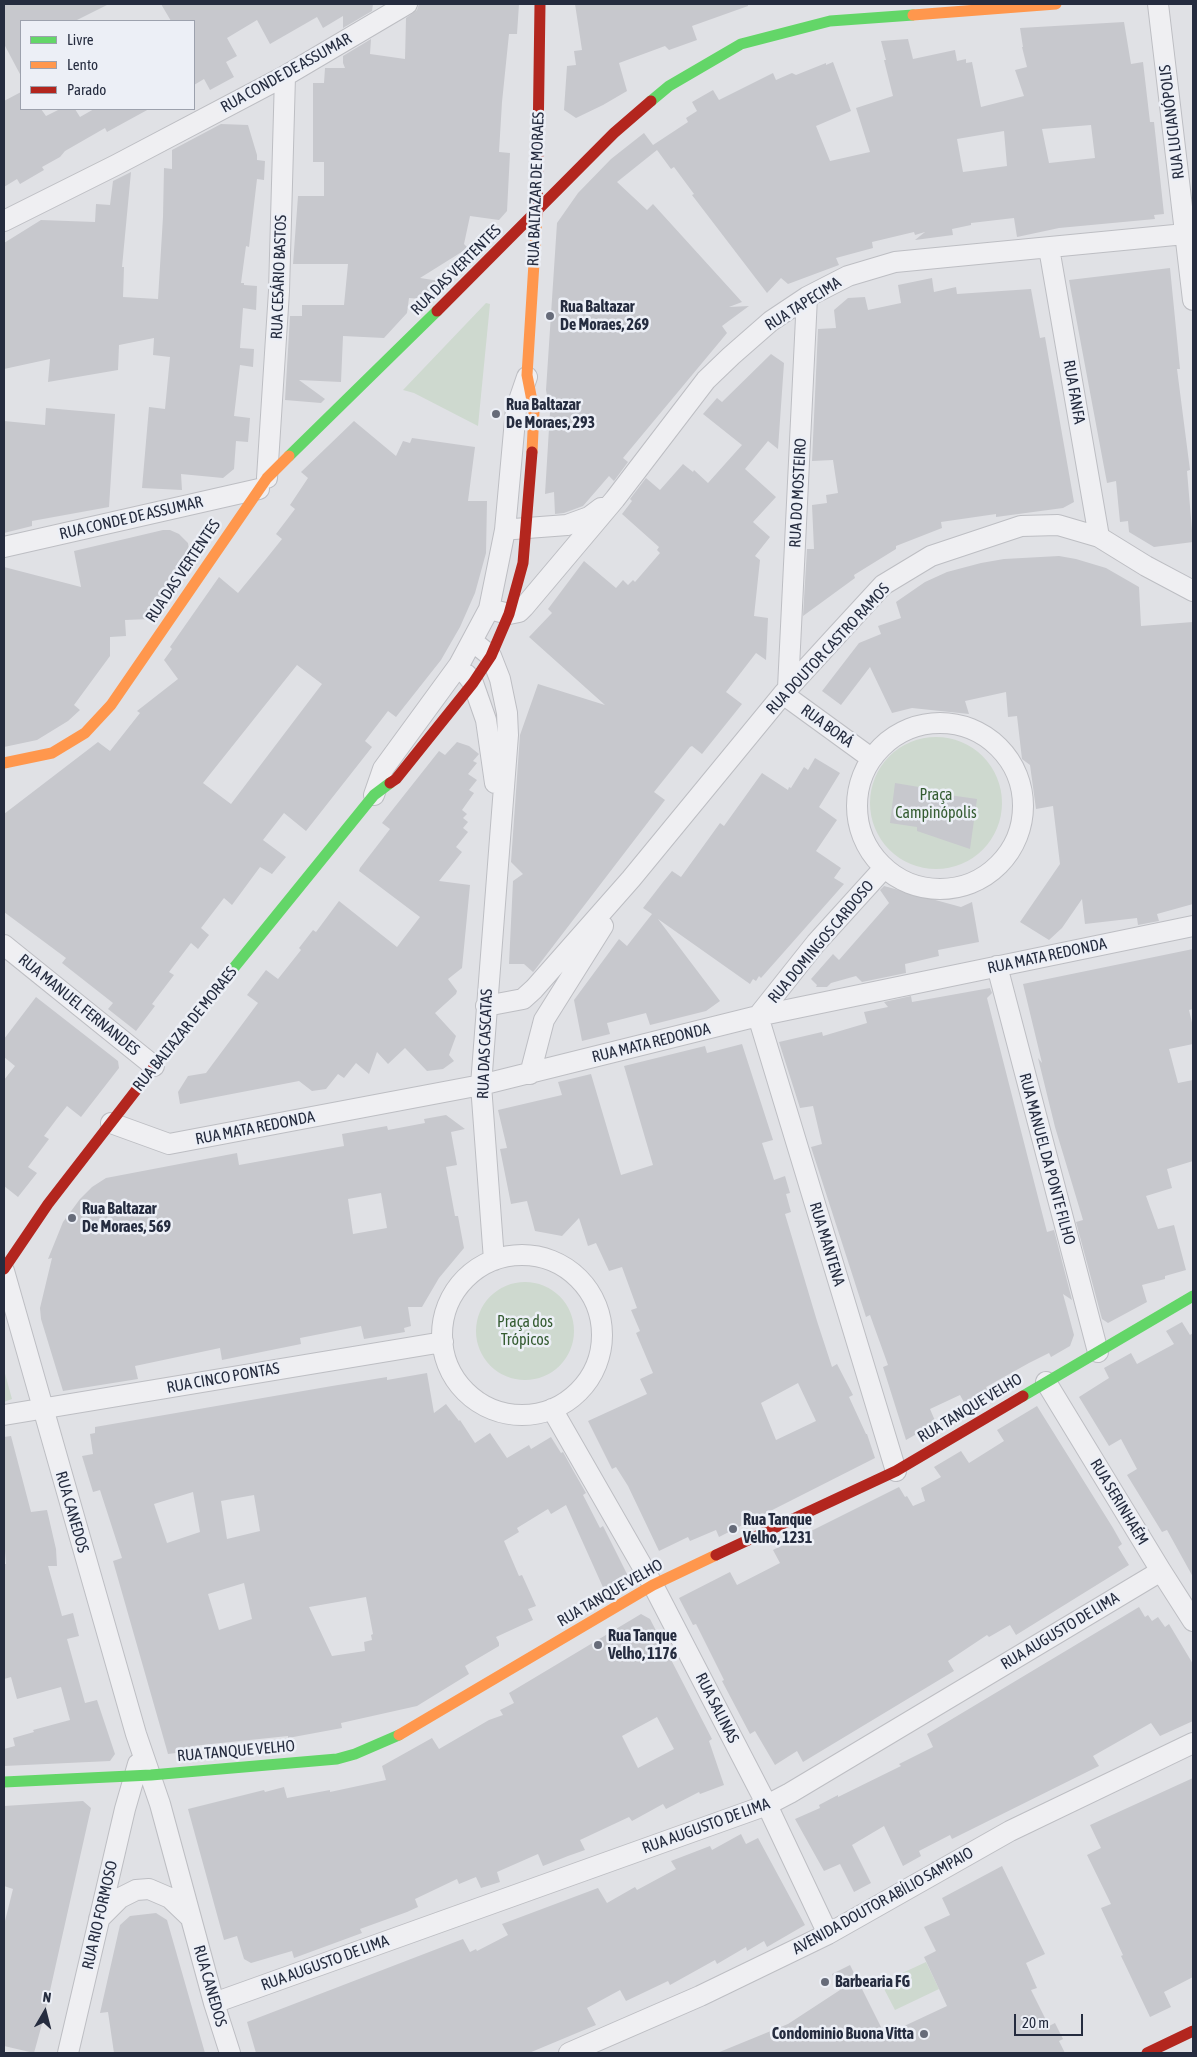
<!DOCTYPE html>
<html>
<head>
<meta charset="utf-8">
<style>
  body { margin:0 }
  #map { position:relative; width:1197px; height:2057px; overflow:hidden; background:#e0e1e5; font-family:"Asap Condensed",sans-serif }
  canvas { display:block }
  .frame { position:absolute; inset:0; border:5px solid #252c3f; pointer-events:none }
  .legend { position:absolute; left:20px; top:20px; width:175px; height:90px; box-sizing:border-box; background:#eceff6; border:1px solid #9ca1ad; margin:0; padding:6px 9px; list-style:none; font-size:15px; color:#252c3f }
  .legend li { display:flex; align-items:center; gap:10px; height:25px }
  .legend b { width:25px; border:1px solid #9ca1ad }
  .north { position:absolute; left:20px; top:1987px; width:50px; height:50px; -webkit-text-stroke:4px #eceff6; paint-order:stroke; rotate:8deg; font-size:14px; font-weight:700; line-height:20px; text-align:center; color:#252c3f }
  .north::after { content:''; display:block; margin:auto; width:18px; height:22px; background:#252c3f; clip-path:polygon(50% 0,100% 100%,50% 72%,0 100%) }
  .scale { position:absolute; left:1014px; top:2014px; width:69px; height:22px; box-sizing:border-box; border:2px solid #252c3f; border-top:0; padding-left:6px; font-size:15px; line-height:18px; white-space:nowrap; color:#252c3f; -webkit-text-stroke:4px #eceff6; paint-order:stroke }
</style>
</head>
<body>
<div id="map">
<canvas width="1197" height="2057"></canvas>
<div class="frame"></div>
<ul class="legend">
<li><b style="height:6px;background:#63d668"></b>Livre</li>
<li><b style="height:6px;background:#ff974d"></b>Lento</li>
<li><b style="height:6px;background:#b3261e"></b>Parado</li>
</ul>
<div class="north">N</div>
<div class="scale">20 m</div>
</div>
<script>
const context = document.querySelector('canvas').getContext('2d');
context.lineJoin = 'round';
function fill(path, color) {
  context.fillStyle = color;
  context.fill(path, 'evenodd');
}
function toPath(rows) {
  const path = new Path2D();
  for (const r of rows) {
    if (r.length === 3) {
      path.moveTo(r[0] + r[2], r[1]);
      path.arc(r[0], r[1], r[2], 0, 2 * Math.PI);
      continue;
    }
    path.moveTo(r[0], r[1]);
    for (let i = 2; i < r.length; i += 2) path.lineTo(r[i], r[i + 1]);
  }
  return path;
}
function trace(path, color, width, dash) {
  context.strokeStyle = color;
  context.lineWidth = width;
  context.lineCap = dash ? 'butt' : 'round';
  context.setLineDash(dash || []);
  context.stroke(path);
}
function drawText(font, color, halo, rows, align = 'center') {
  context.font = font + ' "Asap Condensed",sans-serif';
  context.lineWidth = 5;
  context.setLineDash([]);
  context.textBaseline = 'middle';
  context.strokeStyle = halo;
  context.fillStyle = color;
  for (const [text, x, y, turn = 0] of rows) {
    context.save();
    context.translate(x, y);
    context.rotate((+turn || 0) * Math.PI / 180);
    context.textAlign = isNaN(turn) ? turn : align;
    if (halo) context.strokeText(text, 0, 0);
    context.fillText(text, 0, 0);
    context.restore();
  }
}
fill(toPath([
  [486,303,490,304,478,426,414,393,403,390],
  [936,803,66],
  [525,1331,49],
  [4,1370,12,1399,4,1402],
  [926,1962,939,1989,895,2010,881,1983]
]), '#ced9cf');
fill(toPath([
  [4,4,109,4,75,21,21,21,21,76,4,44],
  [161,4,373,4,372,11,343,28,343,16,323,28,317,17,270,44,257,20,227,38,237,56,226,62,234,77,210,90,204,79,194,85,194,21,171,21],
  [419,4,519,4,517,34,509,34,502,102,499,152,510,153,507,211,499,220,470,216,464,244,468,248,420,278,440,281,421,299,409,298,407,313,384,338,343,336,341,382,299,380,325,399,321,403,285,400,290,316,302,316,302,305,344,305,348,264,293,264,298,196,324,196,324,162,313,162,313,83,324,83,325,68,345,68,343,63,343,56,371,39,370,54,405,59,406,18,417,10],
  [575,4,748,4,748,6,692,26,697,40,669,50,665,46,619,63,627,91,603,105,576,118,564,110,567,66,576,65,574,51,582,50],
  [1124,22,1131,64,1143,62,1150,122,1154,122,1164,214,1154,215,1155,219,1059,228,1017,237,1014,218,971,223,971,225,952,229,953,235,915,240,925,232,915,235,914,232,872,242,873,248,836,258,839,265,788,284,781,278,767,293,692,195,694,194,674,167,671,169,657,150,617,182,647,210,653,204,742,302,729,307,749,306,722,326,727,333,623,458,628,462,614,481,609,476,583,506,564,513,555,514,554,492,545,494,550,412,546,390,557,223,578,193,611,159,644,133,653,145,688,122,686,118,697,111,692,102,713,90,719,100,773,73,776,80,792,73,796,75,826,63,826,65,833,62,851,111,816,126,830,161,870,152,856,108,893,96,884,60,886,60,881,41,908,39,913,59,955,50,957,61,966,59,966,63,972,62,981,107,1024,96,1015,70,1027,67,1022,47,1023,47,1020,28],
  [1091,125,1095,158,1049,163,1042,129],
  [1004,131,1007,166,963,172,957,139],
  [21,92,21,109,41,109,46,116,60,109,75,109,80,117,94,109,149,109,107,132,105,128,65,151,60,157,42,167,44,170,20,184,17,179,4,187,4,101],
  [221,124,248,125,257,155,257,160,265,161,264,180,257,179,249,247,246,246,241,283,244,283,244,285,257,286,256,310,243,308,240,348,254,349,253,367,240,365,234,416,250,418,248,442,236,441,234,469,223,478,181,474,182,490,142,488,149,407,165,409,170,357,153,355,154,338,119,345,118,370,48,382,50,359,4,369,4,243,41,220,95,222,96,204,110,205,113,181,131,172,122,267,124,267,123,297,158,299,163,217,164,168,172,169,172,150],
  [1170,268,1180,369,1177,369,1190,470,1187,471,1193,542,1154,547,1129,532,1128,521,1120,522,1116,481,1107,483,1069,280],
  [932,278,934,292,956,287,957,294,1031,289,1040,338,1045,337,1074,502,1063,508,996,517,996,514,941,522,942,528,896,546,896,549,854,575,855,578,803,616,807,549,814,549,812,505,827,503,826,495,838,493,833,460,812,461,818,329,836,328,834,310,848,298,865,297,868,310,901,303,898,285],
  [771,354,784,363,778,449,768,441,745,469,776,497,753,522,770,537,755,556,760,560,754,616,768,618,766,660,756,653,726,692,742,704,702,754,692,746,690,747,654,792,665,800,534,971,533,972,524,964,509,964,513,881,523,874,511,862,520,735,538,684,605,705,529,637,552,613,548,609,584,561,616,588,623,580,628,585,633,580,635,582,660,553,657,550,659,547,622,514,632,501,630,499,646,478,660,490,683,464,693,472,694,470,708,483,742,445,703,414,717,398,722,402],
  [46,408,115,414,109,507,32,521,32,526,4,533,4,421,45,425],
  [354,421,396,456,403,441,410,443,412,438,475,447,468,501,487,501,486,553,475,593,460,627,441,660,396,717,388,711,365,741,372,747,306,831,284,813,263,840,286,857,272,874,260,867,232,905,224,898,201,928,209,935,198,949,191,943,169,972,174,975,152,1004,155,1006,136,1031,108,1009,113,1003,62,963,66,958,4,912,4,814,98,742,110,751,140,713,137,711,178,679,164,660,172,649,170,647,219,577,238,593,266,559,282,539,276,534,295,509,290,505,308,478,301,472],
  [297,665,322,684,231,804,203,783],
  [163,530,170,530,179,534,188,543,189,550,179,574,150,619,125,620,126,636,110,637,110,656,74,705,80,710,68,721,37,740,4,747,4,567,81,587,74,551],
  [1059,556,1076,559,1106,568,1139,587,1141,626,1193,622,1193,904,1157,914,1159,921,1138,925,1137,918,1085,924,1082,899,1062,928,1049,940,1020,922,1060,864,1053,806,1036,809,1030,765,1022,759,1017,716,1008,717,1006,692,965,701,969,714,912,708,892,713,870,667,841,705,822,691,859,643,881,634,878,626,901,618,896,602,925,582,947,572,981,563,1004,559],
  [457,742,469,746,479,754,473,761,477,763,468,774,477,780,469,790,474,793,462,810,467,814,463,818,468,822,463,828,468,832,456,847,462,852,439,881,470,885,462,968,448,979,457,991,456,994,435,1013,456,1036,449,1055,454,1061,443,1069,427,1071,405,1048,388,1064,377,1052,369,1074,356,1063,344,1078,338,1074,326,1089,312,1091,299,1081,180,1104,178,1092,188,1076,206,1073,258,1003,247,995,266,970,278,979,301,950,299,948,313,930,316,932,339,901,397,947,420,917,359,871,360,868,390,829,382,823,439,751,445,755],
  [815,758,840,773,819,807,837,820,816,851,841,868,834,878,844,884,761,978,759,976,756,981,753,979,750,984,658,919,720,1001,706,1011,650,1025,646,1013,607,1023,610,1034,582,1041,574,1000,619,939,627,946,652,914,643,908,663,882,672,871,681,877,720,823,724,826,762,773,788,790,789,787,791,788,804,767,808,770],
  [895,783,949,792,949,795,977,799,970,849,917,831,917,827,890,823],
  [884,886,961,907,972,902,979,942,938,950,939,956,905,964,906,973,862,982,856,976,831,983,827,987,816,987,817,985,811,979,833,954,839,960,889,903,880,890],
  [1193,949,1193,1009,1189,1010,1193,1027,1193,1044,1169,1049,1178,1083,1193,1080,1193,1161,1167,1169,1172,1188,1146,1196,1158,1229,1174,1225,1186,1270,1165,1276,1165,1279,1142,1285,1147,1302,1108,1323,1102,1319,1076,1222,1083,1220,1055,1127,1038,1058,1042,1063,1023,984],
  [990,988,992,993,987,998,1031,1170,1047,1232,1054,1230,1072,1300,1063,1294,1074,1335,1070,1346,1051,1357,1049,1353,1029,1363,986,1387,989,1393,966,1406,960,1395,930,1409,936,1423,906,1440,883,1367,888,1365,870,1315,866,1317,811,1147,822,1144,813,1106,800,1108,779,1042,822,1032,823,1036,867,1023,864,1012,888,1007,884,1002,911,996,912,1002],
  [36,997,118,1061,119,1068,81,1117,67,1106,56,1120,44,1136,49,1139,28,1167,37,1173,18,1197,4,1186,4,1080,15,1066,4,1057,4,1039],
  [742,1044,773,1140,762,1143,774,1180,785,1176,790,1193,786,1194,791,1212,785,1214,817,1321,832,1367,837,1364,853,1395,849,1397,866,1434,867,1434,875,1458,719,1537,716,1530,690,1541,688,1537,659,1551,628,1486,616,1467,612,1469,588,1421,647,1394,640,1379,653,1373,636,1333,640,1331,631,1310,637,1308,622,1267,609,1271,596,1243,588,1246,579,1218,562,1236,535,1231,527,1201,511,1204,500,1149,507,1148,498,1110,562,1095,558,1082,591,1074,621,1175,653,1165,624,1066,705,1046,707,1053],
  [798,1383,816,1421,776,1440,761,1403],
  [446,1115,465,1129,451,1132,457,1165,446,1167,455,1216,458,1216,464,1248,439,1278,422,1307,408,1307,411,1326,404,1328,405,1332,364,1339,361,1326,300,1338,301,1344,222,1360,220,1348,135,1366,138,1379,63,1391,41,1319,40,1308,52,1258,48,1259,63,1222,80,1199,92,1187,106,1178,237,1153,239,1165,344,1146,342,1134,387,1126,388,1130,425,1123,424,1119],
  [381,1193,387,1228,353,1234,348,1199],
  [1182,1322,1190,1335,1193,1333,1193,1577,1167,1530,1162,1532,1127,1475,1137,1469,1121,1439,1109,1446,1079,1397,1109,1378,1104,1368,1131,1353,1137,1364,1174,1344,1166,1331],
  [427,1373,434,1413,446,1404,459,1421,460,1420,475,1443,490,1433,507,1458,529,1445,531,1449,551,1437,561,1453,563,1452,574,1472,586,1493,583,1495,600,1528,603,1526,630,1580,606,1594,566,1505,551,1514,548,1509,517,1528,519,1532,504,1541,519,1576,522,1575,536,1606,528,1609,533,1620,496,1637,499,1643,499,1646,465,1666,469,1674,417,1706,341,1723,342,1728,288,1738,288,1736,192,1746,192,1751,168,1754,113,1561,122,1558,100,1490,93,1492,82,1456,93,1454,90,1434,95,1433,95,1427,332,1386,387,1377,387,1380],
  [193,1492,200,1532,167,1543,154,1504],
  [254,1495,260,1531,227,1539,221,1501],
  [244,1583,252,1619,219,1630,208,1594],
  [366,1597,373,1634,371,1635,372,1640,364,1642,365,1651,332,1656,309,1607],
  [1037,1406,1113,1528,1122,1544,1118,1547,1129,1565,1016,1635,1010,1625,989,1637,987,1635,948,1661,954,1671,803,1762,797,1751,775,1765,755,1731,750,1734,722,1681,724,1680,696,1624,693,1625,679,1598,730,1572,737,1585,780,1563,773,1550,899,1487,905,1497,907,1496,913,1506,925,1501,921,1488,941,1477,934,1467,961,1451,969,1463,1004,1441,997,1430],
  [11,1436,31,1512,47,1510,56,1549,57,1566,48,1566,62,1616,73,1613,79,1636,67,1639,85,1703,97,1700,115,1754,110,1761,4,1766,4,1749,15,1746,13,1738,34,1732,33,1730,70,1720,61,1687,17,1699,11,1677,4,1679,4,1564,6,1564,4,1538,4,1437],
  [1139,1607,1145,1617,1148,1615,1152,1621,1158,1617,1165,1627,1169,1624,1193,1664,1193,1721,1160,1736,1151,1723,1093,1756,1099,1766,952,1839,950,1835,919,1851,921,1856,903,1866,884,1826,852,1845,871,1883,854,1892,840,1864,824,1871,795,1819,820,1808,819,1805,838,1795,838,1797,901,1766,899,1764,933,1747,927,1734],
  [641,1614,650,1619,712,1739,709,1741,724,1785,700,1794,699,1792,666,1809,663,1804,632,1821,629,1817,580,1840,585,1850,568,1856,543,1866,538,1854,497,1872,500,1882,481,1888,476,1877,459,1884,457,1879,415,1899,418,1907,407,1912,360,1929,362,1933,294,1958,292,1951,251,1963,244,1959,237,1936,224,1940,188,1809,264,1790,265,1792,284,1787,287,1798,330,1790,330,1792,386,1780,382,1766,432,1738,439,1749,489,1720,503,1715,500,1710,514,1703,509,1693],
  [657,1717,674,1749,638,1768,622,1736],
  [1193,1778,1193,1977,1164,1992,1171,2007,1150,2017,1121,1956,1123,1955,1101,1908,1111,1904,1087,1855,1101,1848,1090,1825],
  [83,1801,91,1808,45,2013,34,2053,4,2046,4,1925,13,1889,4,1886,4,1806],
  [741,1834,746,1844,758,1838,805,1925,767,1947,764,1941,747,1951,746,1947,717,1964,715,1960,670,1985,668,1981,626,2001,620,1990,587,2008,596,2025,529,2053,256,2053,247,2022,463,1939,470,1952,476,1949,477,1951,508,1935,502,1924,598,1888,607,1903,635,1887,637,1890,676,1869,671,1861,710,1846,712,1850],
  [1002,1866,1045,1954,1026,1963,1037,1988,1031,1990,1049,2026,1055,2023,1063,2039,1059,2041,1065,2053,717,2053,788,2024,840,1990,832,1974,850,1965,885,2035,947,2006,924,1957,936,1951,924,1927,950,1915,942,1898],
  [156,1913,167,1920,205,2053,114,2053,108,2012,100,2013,120,1925,130,1916]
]), '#c7c8cd');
const street = toPath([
  [1158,4,1193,300],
  [4,221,116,165,285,76,407,4],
  [1049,248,1099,537],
  [267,478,279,291,285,76],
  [514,529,567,525,589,517,601,508],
  [4,547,259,489],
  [489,609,509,614,519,612,524,607,615,499,706,380,731,356,771,321,807,297,848,276,895,262,1185,234],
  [472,641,491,656,500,679,507,713,508,735,481,1085,494,1260],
  [467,675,473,683,486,720,495,783],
  [788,688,807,297],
  [783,694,871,758],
  [940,806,83],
  [374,795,383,769,459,665,489,609,505,530,516,409,527,377],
  [884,868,816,943,758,1016,896,1471],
  [4,945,154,1066],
  [997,966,1098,1352],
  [486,1006,523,999,534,989,631,879,783,694,837,635,883,585,931,556,1021,526,1058,525,1099,537,1146,566,1193,591],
  [530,1074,544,1020,603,926],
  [111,1123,169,1144,481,1085,758,1016,1193,926],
  [522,1335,80],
  [4,1271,136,1734,160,1804,214,2003,230,2053],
  [1046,1382,1161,1571,1193,1621],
  [552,1409,653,1585,767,1805,828,1934],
  [4,1415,443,1342],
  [99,1919,120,1898,136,1890,149,1889,170,1898,191,1918],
  [214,2003,767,1805,790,1793,1161,1571],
  [68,2053,125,1809,138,1764],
  [569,2053,700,1996,828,1934,1010,1831,1193,1743]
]);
trace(street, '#bdbec3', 22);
trace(street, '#efeff2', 20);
trace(toPath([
  [651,101,669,86,741,44,830,21,913,15],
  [289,456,437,311],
  [168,1049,374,795,390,783],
  [1023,1396,1193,1296],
  [4,1782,151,1775,337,1759,355,1754,399,1735]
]), '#63d668', 11);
trace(toPath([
  [913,15,1056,4],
  [532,452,534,411,527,375,537,215],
  [4,763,52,753,85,733,111,705,267,478,289,456],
  [399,1735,653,1585,716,1555]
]), '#ff974d', 11);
trace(toPath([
  [537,215,540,4],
  [437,311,614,133,651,101],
  [390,783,396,779,473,683,491,656,509,614,523,563,532,452],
  [4,1269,48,1204,168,1049],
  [716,1555,896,1471,1023,1396],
  [1147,2053,1193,2031]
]), '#b3261e', 11);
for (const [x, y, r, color] of [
  [550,316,5,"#666b79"],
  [496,414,5,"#666b79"],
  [72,1218,5,"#666b79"],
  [733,1529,5,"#666b79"],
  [598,1645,5,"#666b79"],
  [825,1982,5,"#666b79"],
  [924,2034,5,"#666b79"]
]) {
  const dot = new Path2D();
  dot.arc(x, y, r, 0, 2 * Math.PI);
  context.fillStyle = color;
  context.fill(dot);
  trace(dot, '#eceff6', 2);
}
drawText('16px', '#252c3f', '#eceff6', [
  ["RUA CONDE DE ASSUMAR",286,73,-29],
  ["RUA LUCIANÓPOLIS",1172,122,-97],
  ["RUA BALTAZAR DE MORAES",536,189,-88],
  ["RUA DAS VERTENTES",456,270,-45],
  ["RUA CESÁRIO BASTOS",279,277,-88],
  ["RUA TAPECIMA",803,304,-32],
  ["RUA FANFA",1074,392,80],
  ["RUA DO MOSTEIRO",798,493,-87],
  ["RUA CONDE DE ASSUMAR",131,518,-13],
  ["RUA DAS VERTENTES",183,571,-56],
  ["RUA DOUTOR CASTRO RAMOS",828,649,-47],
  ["RUA BORÁ",827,726,36],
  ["RUA DOMINGOS CARDOSO",821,942,-50],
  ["RUA MATA REDONDA",1047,956,-12],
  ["RUA MANUEL FERNANDES",79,1005,39],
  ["RUA BALTAZAR DE MORAES",185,1029,-51],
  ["RUA MATA REDONDA",651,1043,-14],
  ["RUA DAS CASCATAS",485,1044,-88],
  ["RUA MATA REDONDA",255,1128,-11],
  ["RUA MANUEL DA PONTE FILHO",1047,1159,75],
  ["RUA MANTENA",827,1244,73],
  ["RUA CINCO PONTAS",223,1378,-10],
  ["RUA TANQUE VELHO",970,1408,-31],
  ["RUA SERINHAÉM",1119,1502,59],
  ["RUA CANEDOS",72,1512,74],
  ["RUA TANQUE VELHO",610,1593,-30],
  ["RUA AUGUSTO DE LIMA",1060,1631,-31],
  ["RUA SALINAS",717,1708,63],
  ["RUA TANQUE VELHO",236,1751,-5],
  ["RUA AUGUSTO DE LIMA",706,1826,-20],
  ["AVENIDA DOUTOR ABÍLIO SAMPAIO",883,1901,-29],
  ["RUA RIO FORMOSO",100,1915,-77],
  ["RUA AUGUSTO DE LIMA",325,1963,-20],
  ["RUA CANEDOS",210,1986,74]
]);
drawText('bold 16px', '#252c3f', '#eceff6', [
  ["Rua Baltazar",560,307],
  ["De Moraes, 269",560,325],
  ["Rua Baltazar",506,405],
  ["De Moraes, 293",506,423],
  ["Rua Baltazar",82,1209],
  ["De Moraes, 569",82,1227],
  ["Rua Tanque",743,1520],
  ["Velho, 1231",743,1538],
  ["Rua Tanque",608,1636],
  ["Velho, 1176",608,1654],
  ["Barbearia FG",835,1982],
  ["Condominio Buona Vitta",914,2034,"right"]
], 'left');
drawText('16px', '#355c32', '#eceff6', [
  ["Praça",936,795],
  ["Campinópolis",936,813],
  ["Praça dos",525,1322],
  ["Trópicos",525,1340]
]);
</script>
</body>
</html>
